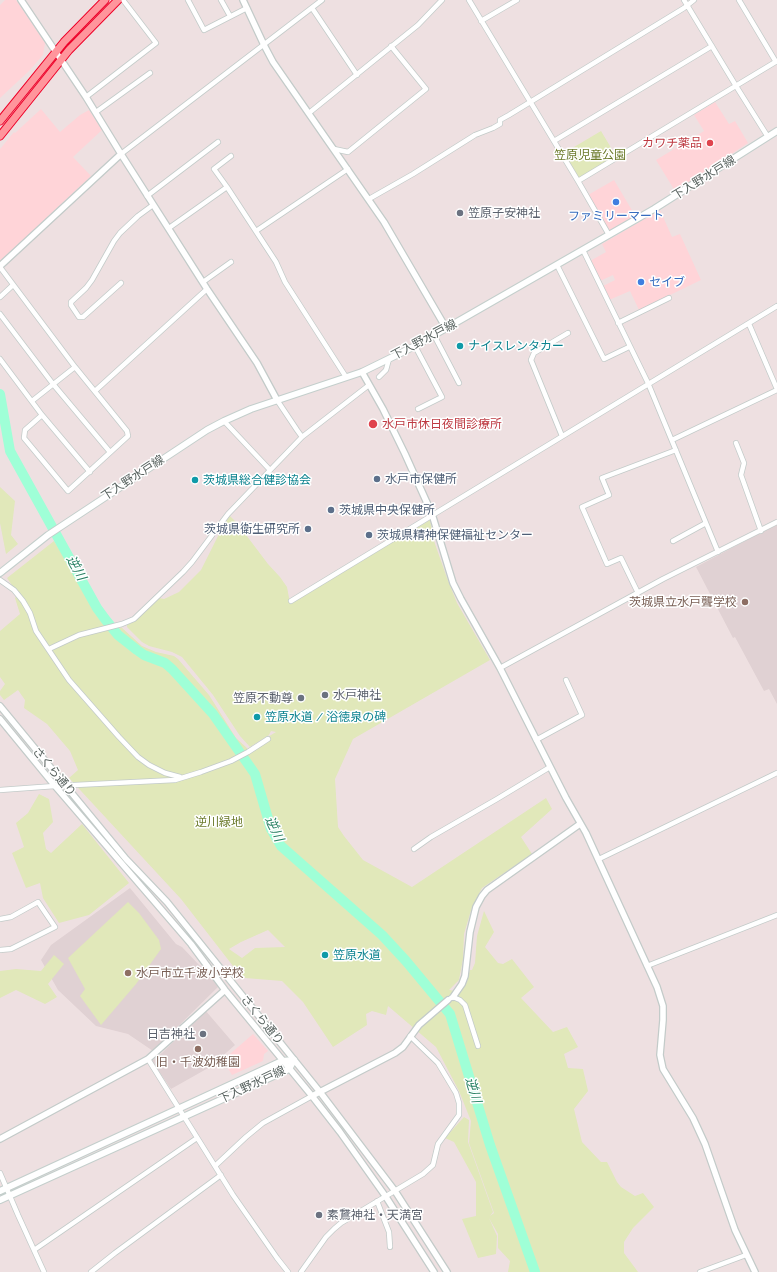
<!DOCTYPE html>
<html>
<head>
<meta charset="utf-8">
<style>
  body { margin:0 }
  canvas { display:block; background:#eee0e1 }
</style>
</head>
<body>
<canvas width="777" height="1272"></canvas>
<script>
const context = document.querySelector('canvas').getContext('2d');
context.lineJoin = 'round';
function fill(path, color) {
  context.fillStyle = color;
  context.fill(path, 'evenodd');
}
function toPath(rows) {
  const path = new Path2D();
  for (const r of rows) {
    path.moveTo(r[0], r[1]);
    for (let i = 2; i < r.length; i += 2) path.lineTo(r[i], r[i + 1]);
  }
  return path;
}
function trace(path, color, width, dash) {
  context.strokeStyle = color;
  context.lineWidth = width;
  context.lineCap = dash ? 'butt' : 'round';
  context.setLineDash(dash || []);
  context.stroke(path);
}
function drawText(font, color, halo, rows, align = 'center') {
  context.font = font + ' Raleway,"Noto Sans JP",sans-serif';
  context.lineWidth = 3;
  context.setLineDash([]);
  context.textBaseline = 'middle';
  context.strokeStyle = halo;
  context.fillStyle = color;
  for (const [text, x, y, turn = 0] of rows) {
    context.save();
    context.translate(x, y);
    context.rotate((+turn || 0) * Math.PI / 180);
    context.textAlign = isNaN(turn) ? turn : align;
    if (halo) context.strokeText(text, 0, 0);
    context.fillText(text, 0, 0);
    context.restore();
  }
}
fill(toPath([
  [5,0,16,0,45,43,43,55,29,71,0,98,0,5],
  [715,102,729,124,735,121,748,143,675,191,656,160,704,131,694,115],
  [41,109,60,132,80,115,89,110,102,130,73,157,91,176,0,261,0,149,14,132,15,133],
  [614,180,636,217,610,232,588,195],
  [660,210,672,237,680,234,701,280,639,310,630,291,609,300,603,286,615,280,613,275,600,281,590,261,606,252,602,244],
  [253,1034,268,1051,264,1054,263,1061,232,1075,223,1060]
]), '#ffd4d8');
fill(toPath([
  [777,524,777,704,769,689,764,691,735,637,733,638,696,567],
  [130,888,176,944,182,947,219,986,153,1051,128,1034,96,1026,58,990,41,960,51,945],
  [205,1010,235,1045,210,1067,171,1089,152,1061,162,1053]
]), '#e0d1d3');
fill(toPath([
  [601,131,616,156,579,178,564,153],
  [0,487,15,501,11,535,18,544,6,554,0,523],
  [230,516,237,523,268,564,280,577,287,587,290,603,430,520,434,541,447,578,457,603,490,660,353,739,335,779,338,827,344,836,363,860,412,887,546,798,552,809,521,837,532,854,482,888,472,907,464,934,463,959,459,980,449,990,461,992,467,982,470,970,472,970,475,963,477,936,484,911,494,932,485,947,498,963,503,964,512,959,534,987,521,998,553,1032,567,1027,578,1047,564,1054,568,1068,583,1069,588,1091,574,1109,582,1142,601,1162,607,1162,617,1182,621,1187,635,1196,643,1193,654,1207,633,1228,624,1242,624,1253,638,1272,508,1272,510,1261,498,1248,498,1234,489,1218,497,1236,496,1254,478,1258,462,1219,476,1216,476,1182,454,1142,445,1138,464,1117,469,1120,468,1142,493,1212,490,1216,494,1213,469,1143,471,1121,459,1091,436,1047,388,1006,386,1015,372,1011,366,1014,367,1025,333,1047,303,1002,282,981,245,978,233,966,181,899,69,778,78,770,70,751,47,724,24,708,25,700,18,690,4,700,0,695,0,691,5,684,0,677,0,631,20,614,15,598,18,594,7,578,54,541,109,630,121,628,121,627,142,646,156,652,174,656,178,659,209,695,236,738,248,749,276,732,271,731,269,735,250,747,240,736,213,695,182,657,172,652,149,646,142,642,127,627,127,625,135,621,159,598,164,599,179,592,201,570,224,524],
  [268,930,285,947,255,948,242,958,229,949,241,942],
  [39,794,49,799,53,822,43,833,46,849,51,853,82,824,129,883,89,915,59,923,43,898,40,883,26,888,12,853,24,847,16,823,28,813],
  [128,902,139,913,159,940,161,949,136,984,101,1025,80,996,85,989,68,958],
  [54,955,64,964,48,984,57,997,45,1004,16,990,0,998,0,971,16,969,41,971]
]), '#e1e8ba');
trace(toPath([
  [0,394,10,451,97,608,105,619,118,635,137,650,144,655,165,663,172,669,213,714,255,774,271,829,281,846,382,935,406,961,450,1014,490,1145,535,1272]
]), '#9fffd7', 10);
const minor = toPath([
  [188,0,204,30,247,8],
  [221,0,230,16],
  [469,0,578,181,609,235],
  [684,0,736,86,768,137],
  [739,0,776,62],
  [312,8,357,75],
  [481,21,517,0],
  [86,97,156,43,123,0],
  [96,112,150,73],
  [309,113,418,25,442,0],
  [554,141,712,46],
  [334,149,348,152,426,89,391,46],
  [121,154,322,0],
  [231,156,214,169,227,187,276,262,285,282,346,377],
  [578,181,777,61],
  [147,196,218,142],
  [369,199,413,174,475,135,493,128,500,124,500,120,509,115,684,8,694,0],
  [169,228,227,187],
  [256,231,348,169],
  [583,250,648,383,718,552],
  [557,265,604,359,629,347],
  [0,267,75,367,127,431,128,436,68,491,24,438,25,430,42,415],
  [203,282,231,262],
  [121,283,83,317,79,317,71,305,71,302,86,288,92,280,114,241,120,233,138,216,153,205],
  [0,297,13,285],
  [0,314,53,384,110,452],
  [618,323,669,298],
  [749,324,777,389],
  [434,335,459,383],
  [415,346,442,397,418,409],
  [0,359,42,415,90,472],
  [379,377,386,370,389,359],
  [95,391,207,289],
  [277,400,297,430,302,437],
  [32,401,75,367],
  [224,421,270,470],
  [562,436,531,360,534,353,568,333],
  [672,440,777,390],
  [736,443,744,463,741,475,761,531],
  [673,541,706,523],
  [0,580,14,590,23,601,30,613,36,631,69,680,119,737,138,757,149,765,165,773,180,777],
  [638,593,621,558,607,564,582,507,609,495,602,478,676,450],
  [291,601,777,306],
  [49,649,79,635,122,624,134,619,183,572,192,562,228,514,302,437,369,385],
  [500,668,663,579,777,522],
  [536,740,582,715,566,680],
  [0,790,55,786,175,780,201,772,231,761,248,752,268,739],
  [414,849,431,837,497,799,550,767],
  [599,859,777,773],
  [0,919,11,917,38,902,55,927,11,949,0,950],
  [647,966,777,915],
  [451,998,453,997,460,1000,465,1005,478,1046],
  [148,1059,233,1195,277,1258,288,1272],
  [215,1166,246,1137,263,1123,312,1096],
  [0,1173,18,1215,44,1272],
  [377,1201,389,1232,390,1247],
  [34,1250,197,1138],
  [91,1272,115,1253,221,1175],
  [301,1272,326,1237,334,1229,341,1223,423,1174,433,1165,438,1144,459,1115,459,1103,456,1093,438,1063,410,1036],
  [700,1272,746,1255]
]);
const tertiary = toPath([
  [21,0,86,97,121,154,207,289,257,363,277,400],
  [243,0,264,45,273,62,384,222,446,328],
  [0,266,121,154],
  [362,372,383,409,405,454,432,514,453,583,461,599,500,668,566,798,586,833,657,987,663,1006,663,1020,660,1055,663,1069,693,1118,705,1144,735,1230,755,1272],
  [0,706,126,859,167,902,320,1092,395,1191,447,1272],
  [0,719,55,786,191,944,225,990,312,1096,340,1132,386,1197,434,1272],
  [453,997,462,984,465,976,470,932,476,907,482,896,487,890,580,824],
  [312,1096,395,1053,403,1047,419,1025,448,1000],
  [0,1139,148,1059,225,990]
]);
const secondary = toPath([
  [0,573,48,535,207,430,224,421,251,409,362,372,415,346,654,209,777,131],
  [0,1191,282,1061,294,1060],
  [0,1200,289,1069,294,1060]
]);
const trunk = toPath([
  [0,121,64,42,105,0],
  [0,136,69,50,118,0]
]);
trace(minor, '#c3cbc9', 6);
trace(tertiary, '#c3cbc9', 8);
trace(secondary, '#c4cfcc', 8);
trace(trunk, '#ee0028', 9);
trace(minor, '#fff', 4.5);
trace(tertiary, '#fff', 5.5);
trace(secondary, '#fff', 6);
trace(trunk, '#ff959c', 7);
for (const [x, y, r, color] of [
  [710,143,4,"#e0444e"],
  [616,202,4,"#3f7fe0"],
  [460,213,4,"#6b7280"],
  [641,282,4,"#3f7fe0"],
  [460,346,4,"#0f9aa8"],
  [373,424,5,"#e0444e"],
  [377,479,4,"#5c6f8a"],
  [195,480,4,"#0f9aa8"],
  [331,510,4,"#5c6f8a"],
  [308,529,4,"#5c6f8a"],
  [369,535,4,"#5c6f8a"],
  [745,602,4,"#8d6e63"],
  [325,695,4,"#6b7280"],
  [301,698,4,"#6b7280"],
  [257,717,4,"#0f9aa8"],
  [325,955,4,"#0f9aa8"],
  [128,973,4,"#8d6e63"],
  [203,1034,4,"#6b7280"],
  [198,1049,4,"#8d6e63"],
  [319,1215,4,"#6b7280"]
]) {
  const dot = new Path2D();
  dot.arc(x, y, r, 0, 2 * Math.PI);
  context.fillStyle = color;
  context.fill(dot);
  trace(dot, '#fff', 1.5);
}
drawText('12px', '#be3a42', '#fff', [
  ["カワチ薬品",702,143],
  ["水戸市休日夜間診療所",382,424,"left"]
], 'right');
drawText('12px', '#6b7a2a', '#fff', [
  ["笠原児童公園",590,155],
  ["逆川緑地",219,822]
]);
drawText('12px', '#596360', '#fff', [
  ["下入野水戸線",704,178,-32],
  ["下入野水戸線",424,340,-28],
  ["下入野水戸線",133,478,-33],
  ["さくら通り",54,772,50],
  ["さくら通り",262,1020,51],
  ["下入野水戸線",252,1085,-25]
]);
drawText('12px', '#5b616d', '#fff', [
  ["笠原子安神社",468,213],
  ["水戸神社",333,695],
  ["笠原不動尊",293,698,"right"],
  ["日吉神社",195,1034,"right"],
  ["素鵞神社・天満宮",327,1215]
], 'left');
drawText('12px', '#366cbe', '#fff', [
  ["ファミリーマート",616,216],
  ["セイブ",649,282,"left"]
]);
drawText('12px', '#0d838f', '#fff', [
  ["ナイスレンタカー",468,346],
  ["茨城県総合健診協会",203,480],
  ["笠原水道 / 浴徳泉の碑",265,717],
  ["笠原水道",333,955]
], 'left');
drawText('12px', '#4e5e75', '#fff', [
  ["水戸市保健所",385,479],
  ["茨城県中央保健所",339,510],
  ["茨城県衛生研究所",300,529,"right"],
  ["茨城県精神保健福祉センター",377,535]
], 'left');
drawText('12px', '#785e54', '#fff', [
  ["茨城県立水戸聾学校",737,602],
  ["水戸市立千波小学校",136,973,"left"],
  ["旧・千波幼稚園",198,1062,"center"]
], 'right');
drawText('italic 13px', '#288163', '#fff', [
  ["逆川",76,568,61],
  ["逆川",274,829,65],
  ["逆川",473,1090,73]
]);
</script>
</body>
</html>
